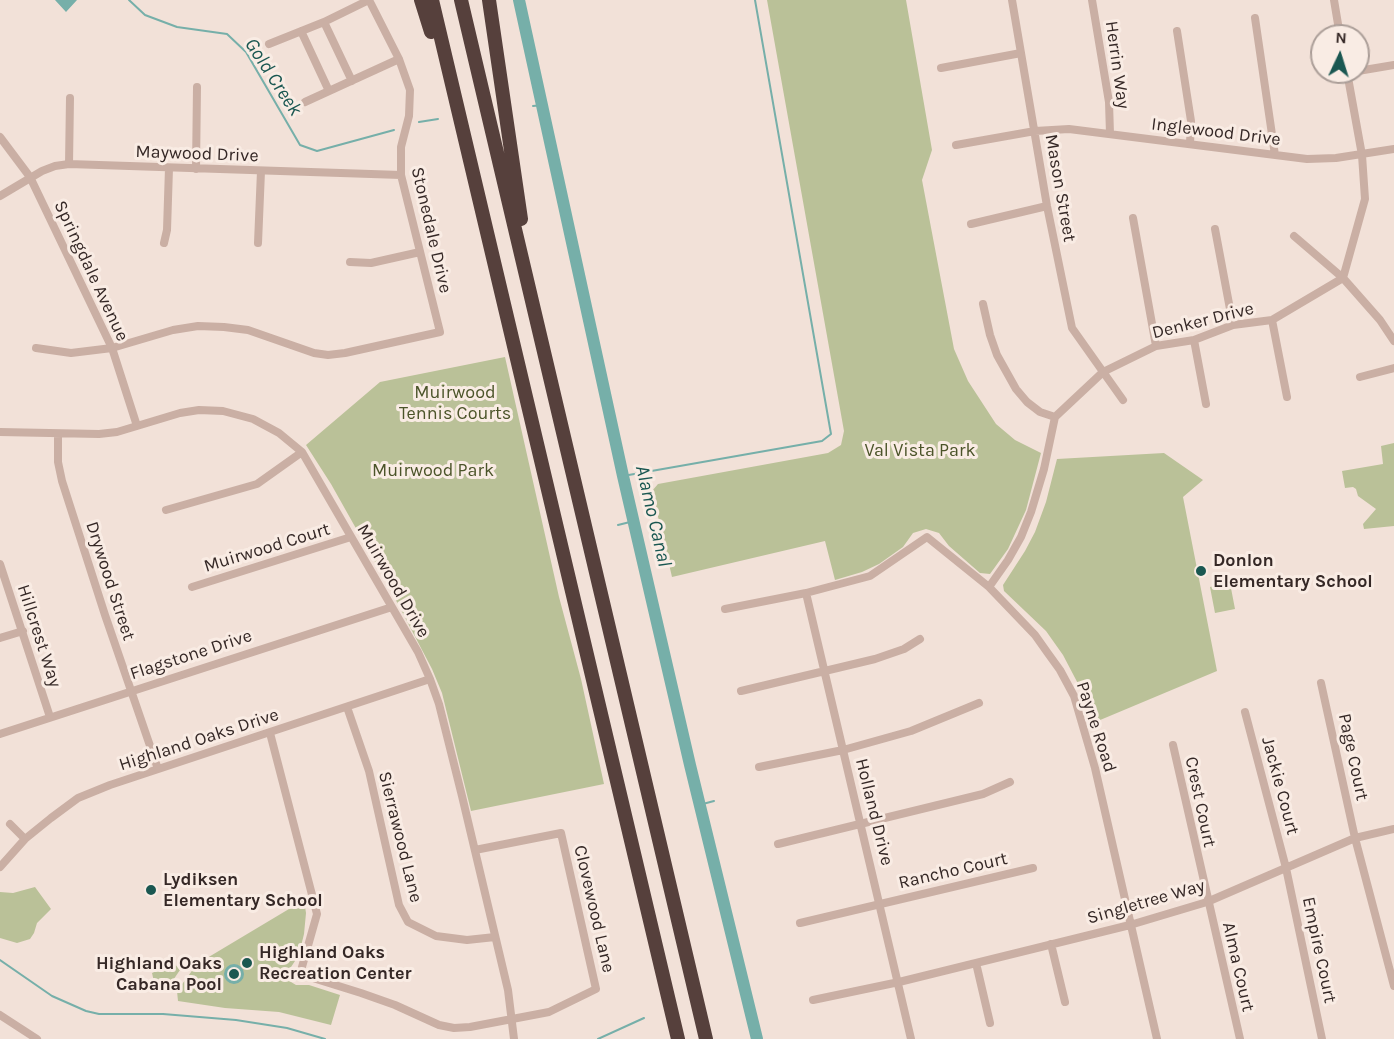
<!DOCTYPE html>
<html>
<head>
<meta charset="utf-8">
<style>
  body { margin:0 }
  #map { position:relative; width:1394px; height:1039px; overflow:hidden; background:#f2e1d8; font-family:Karla,sans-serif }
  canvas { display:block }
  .north { position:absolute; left:1310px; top:24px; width:60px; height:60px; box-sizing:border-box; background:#f9ece4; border:2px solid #ab9e98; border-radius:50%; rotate:4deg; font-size:16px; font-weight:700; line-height:24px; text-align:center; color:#352826 }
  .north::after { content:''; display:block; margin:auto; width:21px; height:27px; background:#1a5751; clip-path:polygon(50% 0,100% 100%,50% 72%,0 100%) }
</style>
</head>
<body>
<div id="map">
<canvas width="1394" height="1039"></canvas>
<div class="north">N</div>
</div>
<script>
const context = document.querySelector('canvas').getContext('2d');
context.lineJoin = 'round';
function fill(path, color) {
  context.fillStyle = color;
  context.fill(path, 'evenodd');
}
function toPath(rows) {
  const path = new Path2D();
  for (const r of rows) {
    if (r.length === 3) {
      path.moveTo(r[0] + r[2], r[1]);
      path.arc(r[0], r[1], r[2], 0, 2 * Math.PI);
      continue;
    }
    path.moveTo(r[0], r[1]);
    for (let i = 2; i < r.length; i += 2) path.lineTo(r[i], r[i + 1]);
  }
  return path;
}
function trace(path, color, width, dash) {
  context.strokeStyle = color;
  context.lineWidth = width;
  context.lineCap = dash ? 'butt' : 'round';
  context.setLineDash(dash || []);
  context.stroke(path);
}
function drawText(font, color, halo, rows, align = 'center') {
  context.font = font + ' Karla,sans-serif';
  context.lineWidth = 6;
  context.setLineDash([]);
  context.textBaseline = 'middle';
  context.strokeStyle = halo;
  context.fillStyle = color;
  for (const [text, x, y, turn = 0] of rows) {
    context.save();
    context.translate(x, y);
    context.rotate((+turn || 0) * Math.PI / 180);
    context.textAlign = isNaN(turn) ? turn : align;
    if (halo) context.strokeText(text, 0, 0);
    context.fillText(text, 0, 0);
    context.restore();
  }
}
fill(toPath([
  [767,0,906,0,932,150,922,180,954,349,968,381,996,424,1015,440,1041,453,1026,510,1008,549,990,574,980,573,949,546,939,533,926,529,913,533,903,547,879,564,862,572,835,580,825,541,672,577,652,491,658,484,828,453,841,445,844,431],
  [505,357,559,597,581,679,604,784,471,811,442,693,432,669,389,587,331,484,306,445,380,382],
  [1394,443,1394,526,1364,529,1363,524,1376,509,1358,496,1356,489,1353,487,1345,488,1342,471,1383,464,1381,446],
  [1164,453,1203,480,1183,497,1217,671,1093,723,1085,697,1063,655,1046,631,1004,591,1003,585,1025,551,1035,532,1046,502,1057,459],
  [1230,583,1235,609,1215,613,1210,587],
  [35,887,51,909,37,923,34,933,30,939,17,943,0,938,0,892,13,893],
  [304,900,306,913,304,934,301,946,295,961,289,970,288,976,291,982,296,985,309,985,340,995,331,1025,279,1012,225,1008,178,1001,177,991,197,964],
  [174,963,180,970,165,992,155,986,152,973]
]), '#bac198');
fill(toPath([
  [55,0,77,0,66,12],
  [234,974,10]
]), '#76afa9');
trace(toPath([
  [129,0,145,15,177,27,227,34,246,52,300,145,317,151,394,130],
  [533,106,543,105],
  [419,122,438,119],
  [623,476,822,441,831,434,755,0],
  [618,525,634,521],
  [699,805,714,801],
  [0,960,52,996,86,1011,99,1014,163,1014,236,1020,287,1028,325,1039],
  [598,1039,644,1018]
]), '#76afa9', 2);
trace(toPath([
  [519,0,623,476,690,765,757,1039]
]), '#76afa9', 12);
trace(toPath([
  [1012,0,1047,206,1072,328,1123,400],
  [1092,0,1109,102,1110,134],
  [1334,0,1340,36],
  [1255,18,1275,155],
  [324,22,352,81],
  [301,31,329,91],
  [1177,31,1191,121,1190,144],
  [269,44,324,22,369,0],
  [941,68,1021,53],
  [1358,71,1394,65],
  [305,102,399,59],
  [0,137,30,177,112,348,137,426],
  [956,145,1035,131,1069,129,1307,159,1336,158,1394,149],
  [69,164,70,98],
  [196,169,197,87],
  [0,196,42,171,55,166,69,164,401,175],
  [1133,218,1156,346],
  [971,224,1047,206],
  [1215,229,1233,325],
  [1294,236,1343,278,1380,320,1394,341],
  [164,243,167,230,169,168],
  [258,243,261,171],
  [350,262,371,263,420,252],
  [983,304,990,335,997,355,1016,389,1027,402,1040,412,1055,417],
  [1272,320,1287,397],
  [1194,340,1206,404],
  [36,348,71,353,112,348,173,330,198,326,224,327,248,330,314,353,328,355,345,353,440,332,401,175,401,147,409,116,410,90,399,59,369,0],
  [1360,377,1394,368],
  [0,432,99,434,117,432,180,413,199,410,223,411,253,419,279,433,302,452,418,652,430,679,439,704,462,796,508,990,514,1039],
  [58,434,58,462,62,481,105,615,158,769],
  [166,510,257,484,302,452],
  [0,564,50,717],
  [192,587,351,537],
  [989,587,1008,560,1021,537,1031,512,1044,469,1055,417,1103,372,1156,346,1194,340,1233,325,1272,320,1343,278,1365,199,1362,155,1347,72],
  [806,593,911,1039],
  [725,609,806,593,870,576,927,537,989,587,1035,635,1047,652,1060,670,1074,696,1095,768,1157,1039],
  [0,638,23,631],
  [1321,683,1355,838,1394,986],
  [741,691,875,659,904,649,920,639],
  [347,707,369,771,399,905,408,922,436,936,467,940,495,937],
  [1245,712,1286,868,1322,1039],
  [270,733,317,914,300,974,361,993,395,1005,439,1025,454,1028,470,1027,549,1012,596,989,561,833,475,850],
  [0,734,392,607],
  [1173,745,1240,1039],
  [759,767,843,750,911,731,979,703],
  [10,824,25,839],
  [778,844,983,794,1010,782],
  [0,867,25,839,51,818,78,798,110,785,430,679],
  [800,923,1033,868],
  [1051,944,1065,1002],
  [976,963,990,1023],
  [813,1000,899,982,1130,925,1207,902,1355,838,1394,829],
  [0,1015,37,1039]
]), '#caafa4', 8);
trace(toPath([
  [421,0,431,32],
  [432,0,678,1039],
  [461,0,706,1039],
  [489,0,521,219]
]), '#56403c', 14);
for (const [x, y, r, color] of [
  [1201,571,6,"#1a5751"],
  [151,890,6,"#1a5751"],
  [247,963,6,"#1a5751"],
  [234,974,6,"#1a5751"]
]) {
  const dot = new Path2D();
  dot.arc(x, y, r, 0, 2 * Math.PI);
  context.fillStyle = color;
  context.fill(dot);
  trace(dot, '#f9ece4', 2);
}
drawText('18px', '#352826', '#f9ece4', [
  ["Herrin Way",1117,65,82],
  ["Inglewood Drive",1216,132,7],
  ["Maywood Drive",197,154,2],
  ["Mason Street",1060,188,80],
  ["Stonedale Drive",431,230,77],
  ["Springdale Avenue",91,271,65],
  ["Denker Drive",1203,321,-14],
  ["Muirwood Court",267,548,-17],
  ["Drywood Street",110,581,72],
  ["Muirwood Drive",393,581,60],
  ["Hillcrest Way",39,636,72],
  ["Flagstone Drive",191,655,-18],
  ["Payne Road",1096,727,72],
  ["Highland Oaks Drive",199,740,-18],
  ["Page Court",1353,757,78],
  ["Jackie Court",1280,786,75],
  ["Crest Court",1200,802,78],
  ["Holland Drive",874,812,76],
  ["Sierrawood Lane",400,837,76],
  ["Rancho Court",953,871,-13],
  ["Singletree Way",1146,902,-16],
  ["Clovewood Lane",594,909,77],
  ["Empire Court",1319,950,78],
  ["Alma Court",1238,967,77]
]);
drawText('18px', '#4b5429', '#f9ece4', [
  ["Muirwood",455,393],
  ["Tennis Courts",455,414],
  ["Val Vista Park",920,451],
  ["Muirwood Park",433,471]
]);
drawText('bold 18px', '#352826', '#f9ece4', [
  ["Donlon",1213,561],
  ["Elementary School",1213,582],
  ["Lydiksen",163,880],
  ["Elementary School",163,901],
  ["Highland Oaks",259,953],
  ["Recreation Center",259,974],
  ["Highland Oaks",222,964,"right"],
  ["Cabana Pool",222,985,"right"]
], 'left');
drawText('italic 20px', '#1a5751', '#f9ece4', [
  ["Gold Creek",273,77,57],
  ["Alamo Canal",653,516,77]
]);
</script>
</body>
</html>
